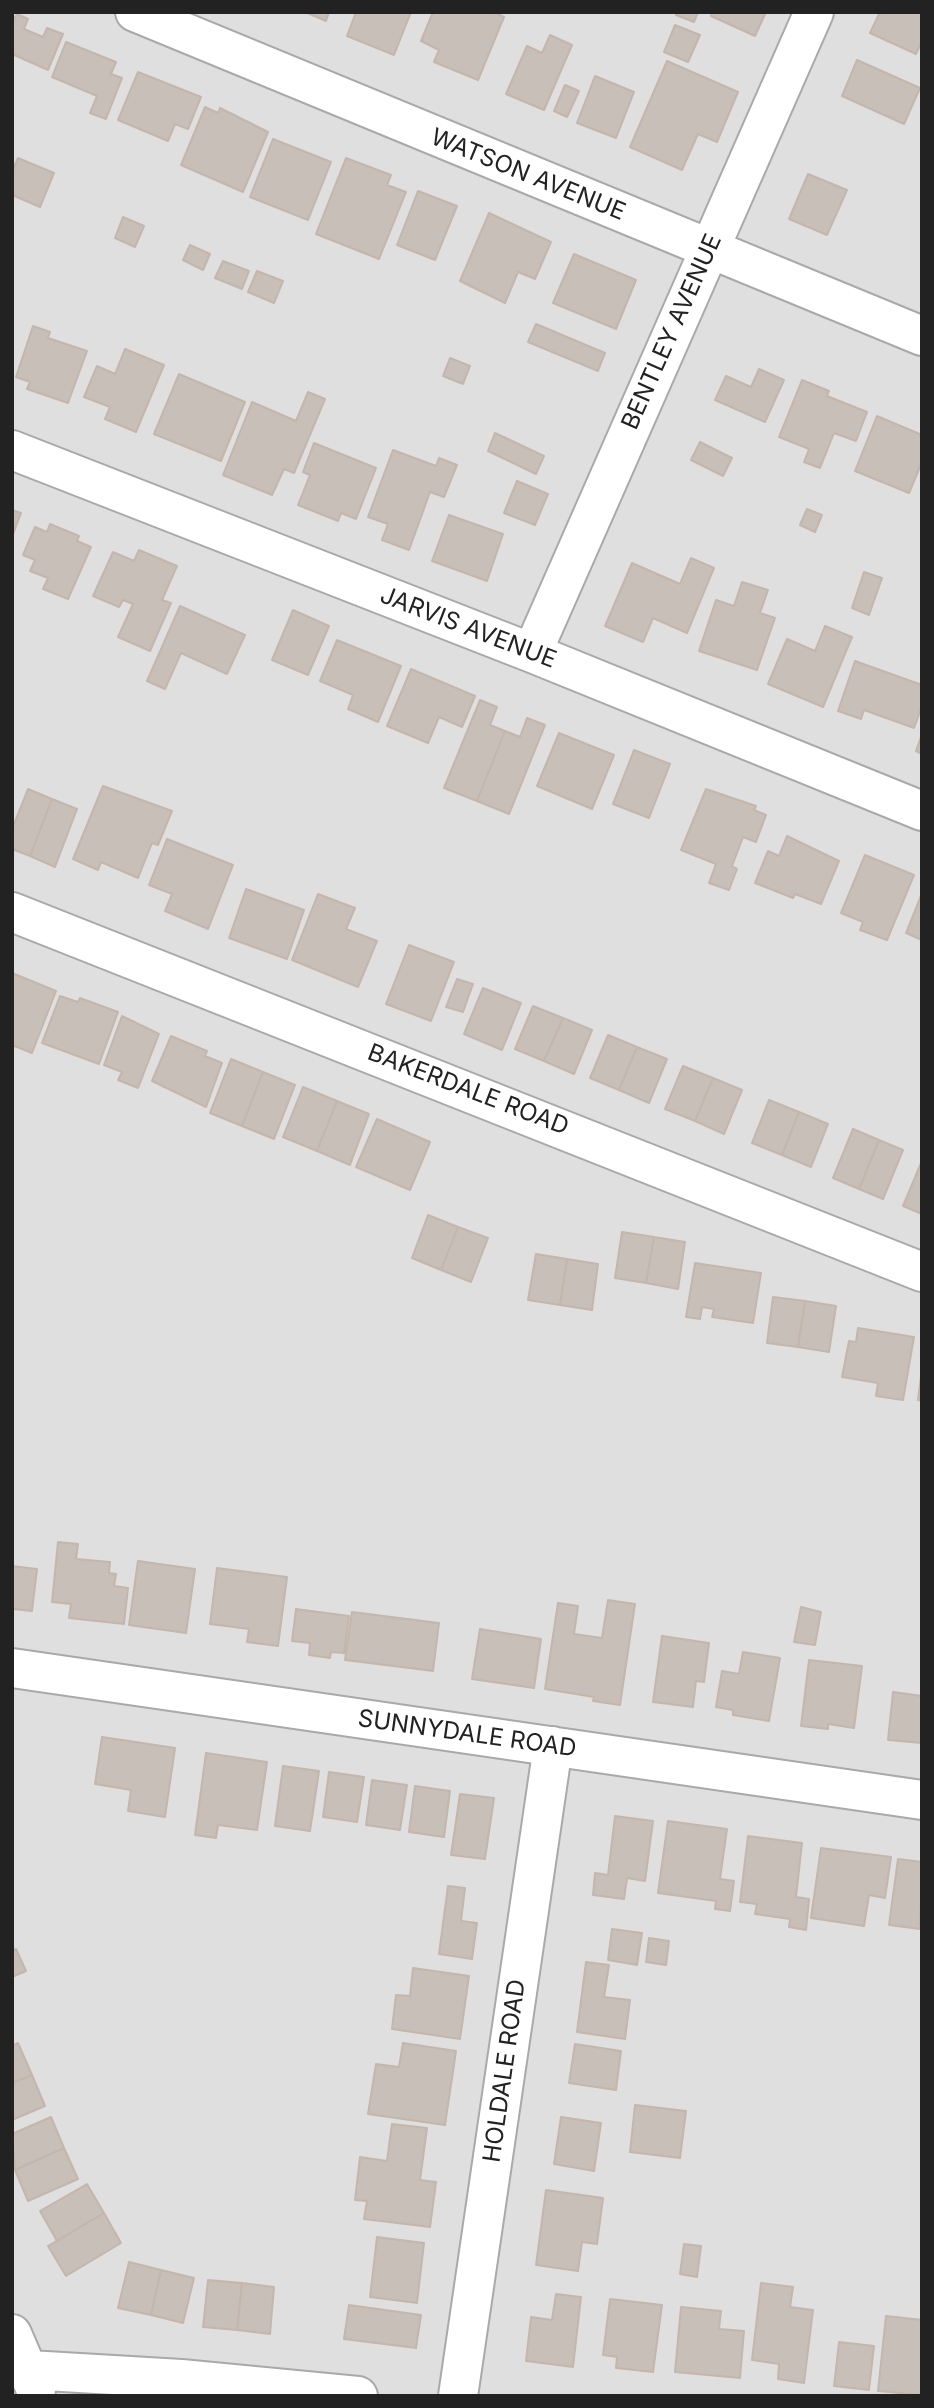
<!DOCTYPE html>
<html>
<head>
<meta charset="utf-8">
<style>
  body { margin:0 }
  #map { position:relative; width:934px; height:2408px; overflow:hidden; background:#f2efe9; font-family:Inter,sans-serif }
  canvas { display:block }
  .frame { position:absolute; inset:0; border:14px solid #222; pointer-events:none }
</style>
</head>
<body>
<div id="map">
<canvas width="934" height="2408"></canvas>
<div class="frame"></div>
</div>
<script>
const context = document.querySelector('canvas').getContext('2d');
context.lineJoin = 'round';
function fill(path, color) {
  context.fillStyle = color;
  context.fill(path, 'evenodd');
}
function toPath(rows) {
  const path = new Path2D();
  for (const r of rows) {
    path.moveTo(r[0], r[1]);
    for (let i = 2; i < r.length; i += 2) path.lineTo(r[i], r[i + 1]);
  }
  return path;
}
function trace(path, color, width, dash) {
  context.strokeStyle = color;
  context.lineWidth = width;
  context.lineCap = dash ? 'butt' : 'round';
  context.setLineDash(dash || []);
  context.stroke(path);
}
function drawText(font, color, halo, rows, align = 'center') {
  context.font = font + ' Inter,sans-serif';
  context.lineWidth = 5;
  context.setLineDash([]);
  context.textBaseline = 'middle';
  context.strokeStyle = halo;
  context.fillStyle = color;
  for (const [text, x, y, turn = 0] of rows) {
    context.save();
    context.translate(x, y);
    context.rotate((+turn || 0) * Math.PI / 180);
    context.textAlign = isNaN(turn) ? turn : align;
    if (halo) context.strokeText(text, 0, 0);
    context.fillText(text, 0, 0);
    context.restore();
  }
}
fill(toPath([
  [12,12,922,12,922,2396,12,2396]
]), '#e0dfdf');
const building = toPath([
  [305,12,329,12,326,21,305,12],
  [356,12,411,12,394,55,347,36,356,12],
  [433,12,494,12,504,17,478,80,434,62,439,50,421,41,433,12],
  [677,12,698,12,694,22,676,15,677,12],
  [712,12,766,12,755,36,711,16,712,12],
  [880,12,922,12,922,41,916,54,870,33,880,12],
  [17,14,28,19,24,29,43,37,47,28,63,34,48,70,12,54,12,22,17,14],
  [675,25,700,35,688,62,664,52,675,25],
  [550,35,572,45,544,110,506,94,527,46,542,53,550,35],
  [66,42,116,62,111,74,122,78,106,119,90,113,97,96,52,77,66,42],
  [857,60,920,88,904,124,842,96,857,60],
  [667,61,738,92,717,142,698,134,682,170,630,147,667,61],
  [138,72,201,97,188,129,175,124,168,141,118,120,138,72],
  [595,76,634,92,616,138,577,123,595,76],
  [565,85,579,91,567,117,554,111,565,85],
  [205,107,218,113,220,108,268,132,243,192,181,165,205,107],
  [273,139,331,162,308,220,250,197,273,139],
  [18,158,54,173,40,207,12,195,12,172,18,158],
  [346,158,391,175,387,185,406,192,379,259,316,234,346,158],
  [808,174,847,190,827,235,789,219,808,174],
  [418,191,457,206,435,260,397,245,418,191],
  [489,213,551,242,535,279,518,272,505,303,460,281,489,213],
  [123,217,144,226,135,247,115,238,123,217],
  [190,245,210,254,203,270,183,260,190,245],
  [574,254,636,280,616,329,553,303,574,254],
  [223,261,249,271,242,289,215,278,223,261],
  [257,271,283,281,274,303,248,292,257,271],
  [536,324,605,353,598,371,528,342,536,324],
  [33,326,50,332,48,338,87,351,68,403,27,389,30,382,16,377,33,326],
  [125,349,164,365,136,432,105,419,110,407,84,397,97,366,115,374,125,349],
  [450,358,470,366,463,384,443,376,450,358],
  [759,369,784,380,765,422,715,400,726,376,751,387,759,369],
  [179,374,245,402,221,461,154,434,179,374],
  [802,380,829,391,827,396,867,412,856,441,834,433,820,468,804,462,809,449,779,437,802,380],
  [308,392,325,399,294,473,284,469,272,495,223,475,252,402,296,421,308,392],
  [877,416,922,435,922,462,909,493,855,471,877,416],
  [495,433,544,456,536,474,488,451,495,433],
  [700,442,732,458,723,476,691,460,700,442],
  [314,443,376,468,356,519,341,513,338,521,298,505,310,475,303,472,314,443],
  [393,450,436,466,439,458,457,465,444,497,430,492,409,550,382,540,388,524,368,517,393,450],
  [517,481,548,494,535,525,504,513,517,481],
  [807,509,822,515,815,532,800,525,807,509],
  [12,510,21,513,12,537,12,510],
  [449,515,503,534,487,581,432,561,449,515],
  [50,524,79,536,77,541,91,547,68,599,43,589,48,578,30,571,35,560,23,555,35,527,47,532,50,524],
  [139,550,177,566,162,600,171,603,150,651,118,637,133,604,123,600,119,607,93,596,113,552,134,561,139,550],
  [691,558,714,568,687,633,653,618,643,642,605,626,632,563,680,584,691,558],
  [864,572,882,578,869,615,852,608,864,572],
  [742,582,768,590,760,613,775,618,757,670,699,651,716,600,734,606,742,582],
  [180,606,245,635,227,674,181,653,165,689,147,681,180,606],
  [293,610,329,626,308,675,272,660,293,610],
  [825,626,852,637,823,707,768,684,787,639,815,651,825,626],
  [337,640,401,666,378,722,348,709,353,695,320,681,337,640],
  [855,661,922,685,922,706,914,728,864,710,861,719,838,711,855,661],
  [411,669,475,696,462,727,439,717,428,743,387,726,411,669],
  [480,700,497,707,490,725,505,731,477,801,444,788,480,700],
  [527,718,545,725,509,814,477,801,505,731,520,737,527,718],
  [559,733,614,755,592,809,537,786,559,733],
  [922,734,922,754,916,751,922,734],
  [634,750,670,764,649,818,613,804,634,750],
  [103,786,172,811,158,845,152,843,138,878,101,862,98,870,73,859,103,786],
  [28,789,52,799,30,856,12,849,12,829,28,789],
  [706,789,756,806,754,810,766,815,756,842,743,837,732,866,737,869,729,890,709,883,716,864,681,850,706,789],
  [52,799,77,809,55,867,30,856,52,799],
  [787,836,839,861,821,904,795,894,793,898,755,883,768,851,779,856,787,836],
  [167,839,233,865,208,929,165,911,172,894,149,885,167,839],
  [865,855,914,875,887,940,860,930,863,922,841,913,865,855],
  [246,889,304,910,287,959,229,938,246,889],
  [922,893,922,940,906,933,922,893],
  [318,894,355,908,346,929,377,941,358,987,292,960,318,894],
  [409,945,454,962,431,1021,386,1004,409,945],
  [12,973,56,991,32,1053,12,1045,12,973],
  [457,979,473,984,463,1012,446,1007,457,979],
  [483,988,521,1003,502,1050,464,1034,483,988],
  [60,996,78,1002,80,998,118,1012,99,1064,42,1043,60,996],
  [533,1006,563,1018,544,1061,515,1049,533,1006],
  [122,1016,159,1034,138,1088,118,1080,122,1072,104,1065,122,1016],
  [563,1018,592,1030,574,1074,544,1061,563,1018],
  [608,1035,637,1047,619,1090,590,1078,608,1035],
  [171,1036,207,1051,205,1056,222,1063,206,1107,152,1081,171,1036],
  [637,1047,667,1059,649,1103,619,1090,637,1047],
  [231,1059,263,1072,242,1126,210,1113,231,1059],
  [683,1066,713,1078,695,1121,665,1109,683,1066],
  [263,1072,295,1085,274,1139,242,1126,263,1072],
  [713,1078,742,1090,724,1134,695,1121,713,1078],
  [303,1087,337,1101,317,1151,283,1137,303,1087],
  [769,1100,799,1112,782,1155,752,1143,769,1100],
  [337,1101,369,1114,350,1165,317,1151,337,1101],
  [799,1112,828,1124,811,1167,782,1155,799,1112],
  [377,1119,430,1142,410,1190,356,1167,377,1119],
  [853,1129,879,1140,859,1189,833,1178,853,1129],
  [879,1140,903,1150,883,1199,859,1189,879,1140],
  [921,1163,922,1163,922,1214,903,1206,921,1163],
  [428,1215,458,1227,441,1270,412,1258,428,1215],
  [458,1227,488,1238,471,1282,441,1270,458,1227],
  [622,1232,654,1237,646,1283,615,1278,622,1232],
  [654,1237,685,1242,678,1289,646,1283,654,1237],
  [536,1254,567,1259,560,1305,528,1300,536,1254],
  [567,1259,598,1264,592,1310,560,1305,567,1259],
  [695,1263,761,1273,753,1323,712,1317,714,1309,702,1307,700,1319,686,1317,695,1263],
  [773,1297,805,1301,798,1347,767,1343,773,1297],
  [805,1301,836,1306,829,1352,798,1347,805,1301],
  [858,1328,914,1337,903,1400,876,1396,878,1383,842,1377,849,1341,856,1342,858,1328],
  [922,1368,922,1401,918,1400,922,1368],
  [58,1542,78,1544,76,1559,110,1562,109,1573,116,1574,114,1586,128,1588,124,1624,69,1618,71,1604,52,1602,58,1542],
  [138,1561,195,1569,186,1633,129,1625,138,1561],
  [12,1566,37,1569,32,1611,12,1609,12,1566],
  [217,1568,287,1577,278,1646,247,1642,249,1629,210,1624,217,1568],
  [608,1600,635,1604,620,1705,593,1701,594,1697,545,1689,558,1603,578,1606,574,1634,602,1638,608,1600],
  [801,1607,821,1612,815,1645,794,1642,801,1607],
  [296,1609,349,1616,344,1653,331,1652,330,1658,309,1655,310,1643,292,1641,296,1609],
  [352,1612,439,1623,433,1671,345,1660,352,1612],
  [480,1629,541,1639,534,1688,472,1679,480,1629],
  [662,1636,709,1643,704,1682,696,1681,693,1707,653,1702,662,1636],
  [743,1652,780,1658,769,1721,733,1715,733,1710,716,1707,722,1671,739,1674,743,1652],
  [809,1660,862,1666,854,1728,828,1724,828,1729,801,1726,809,1660],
  [893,1692,922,1696,922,1743,888,1740,893,1692],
  [102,1737,175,1748,165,1817,128,1811,131,1790,95,1784,102,1737],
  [206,1753,267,1762,257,1830,218,1825,216,1838,195,1835,206,1753],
  [283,1766,319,1771,310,1831,275,1826,283,1766],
  [329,1772,364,1777,357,1822,323,1817,329,1772],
  [372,1780,407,1785,400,1830,366,1825,372,1780],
  [415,1786,450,1791,444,1837,409,1832,415,1786],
  [460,1794,494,1798,485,1859,451,1855,460,1794],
  [615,1816,653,1821,645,1881,627,1878,624,1899,593,1895,595,1873,608,1875,615,1816],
  [668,1821,727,1829,720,1879,734,1881,730,1911,715,1909,716,1901,658,1893,668,1821],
  [748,1836,802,1843,796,1897,809,1899,806,1930,789,1927,790,1919,755,1914,757,1904,740,1902,748,1836],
  [821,1848,891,1857,885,1898,869,1895,864,1926,811,1918,821,1848],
  [898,1859,922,1862,920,1929,889,1925,898,1859],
  [448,1886,465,1888,461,1921,477,1923,472,1959,439,1954,448,1886],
  [612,1929,642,1933,637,1965,608,1960,612,1929],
  [649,1938,669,1941,666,1965,646,1962,649,1938],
  [16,1949,26,1971,12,1977,12,1951,16,1949],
  [586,1962,609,1965,604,1997,630,2000,625,2039,577,2032,586,1962],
  [413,1968,469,1976,460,2039,392,2029,396,1995,410,1996,413,1968],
  [18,2043,32,2075,12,2083,12,2046,18,2043],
  [403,2043,456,2051,445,2125,368,2114,376,2064,399,2067,403,2043],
  [575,2044,621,2051,616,2090,569,2083,575,2044],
  [32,2075,45,2106,12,2120,12,2083,32,2075],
  [635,2105,686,2111,680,2158,630,2152,635,2105],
  [51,2117,64,2148,15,2170,12,2134,51,2117],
  [561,2117,601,2123,594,2171,554,2164,561,2117],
  [392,2124,427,2128,420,2180,436,2182,430,2227,364,2219,367,2201,355,2200,360,2157,387,2161,392,2124],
  [64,2148,78,2179,28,2201,15,2170,64,2148],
  [87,2184,104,2213,57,2241,40,2211,87,2184],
  [546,2190,603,2198,597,2244,582,2242,578,2271,536,2265,546,2190],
  [104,2213,121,2243,66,2276,48,2246,104,2213],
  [377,2237,424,2243,417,2303,370,2297,377,2237],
  [684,2244,701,2246,697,2277,680,2274,684,2244],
  [129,2262,161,2270,151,2315,118,2308,129,2262],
  [161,2270,194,2278,183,2323,151,2315,161,2270],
  [208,2280,242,2283,237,2330,203,2327,208,2280],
  [242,2283,274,2287,270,2334,237,2330,242,2283],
  [761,2283,793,2287,790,2307,813,2310,804,2383,778,2379,779,2364,752,2360,761,2283],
  [556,2294,581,2297,573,2367,526,2361,531,2317,552,2320,556,2294],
  [610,2299,662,2305,653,2372,616,2368,617,2357,603,2355,610,2299],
  [349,2305,421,2315,416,2348,344,2339,349,2305],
  [681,2307,721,2311,719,2329,744,2331,740,2378,675,2372,681,2307],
  [886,2316,922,2320,921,2395,878,2391,886,2316],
  [839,2342,874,2346,869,2390,834,2386,839,2342]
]);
fill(building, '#c7bfb8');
trace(building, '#c4b6ab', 2);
const street = toPath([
  [135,12,922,336],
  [12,450,532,653,922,811],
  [532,653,814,12],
  [12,912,922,1272],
  [12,1668,922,1800],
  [12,2334,36,2390],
  [12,2369,181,2379,358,2396],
  [458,2396,553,1746]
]);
trace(street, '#a9a9a9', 42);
trace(street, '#fff', 38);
drawText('24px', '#222', '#fff', [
  ["WATSON AVENUE",528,175,22],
  ["BENTLEY AVENUE",672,332,-66],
  ["JARVIS AVENUE",468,628,21],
  ["BAKERDALE ROAD",468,1090,21],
  ["SUNNYDALE ROAD",467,1734,8],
  ["HOLDALE ROAD",505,2071,-82]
]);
</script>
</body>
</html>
